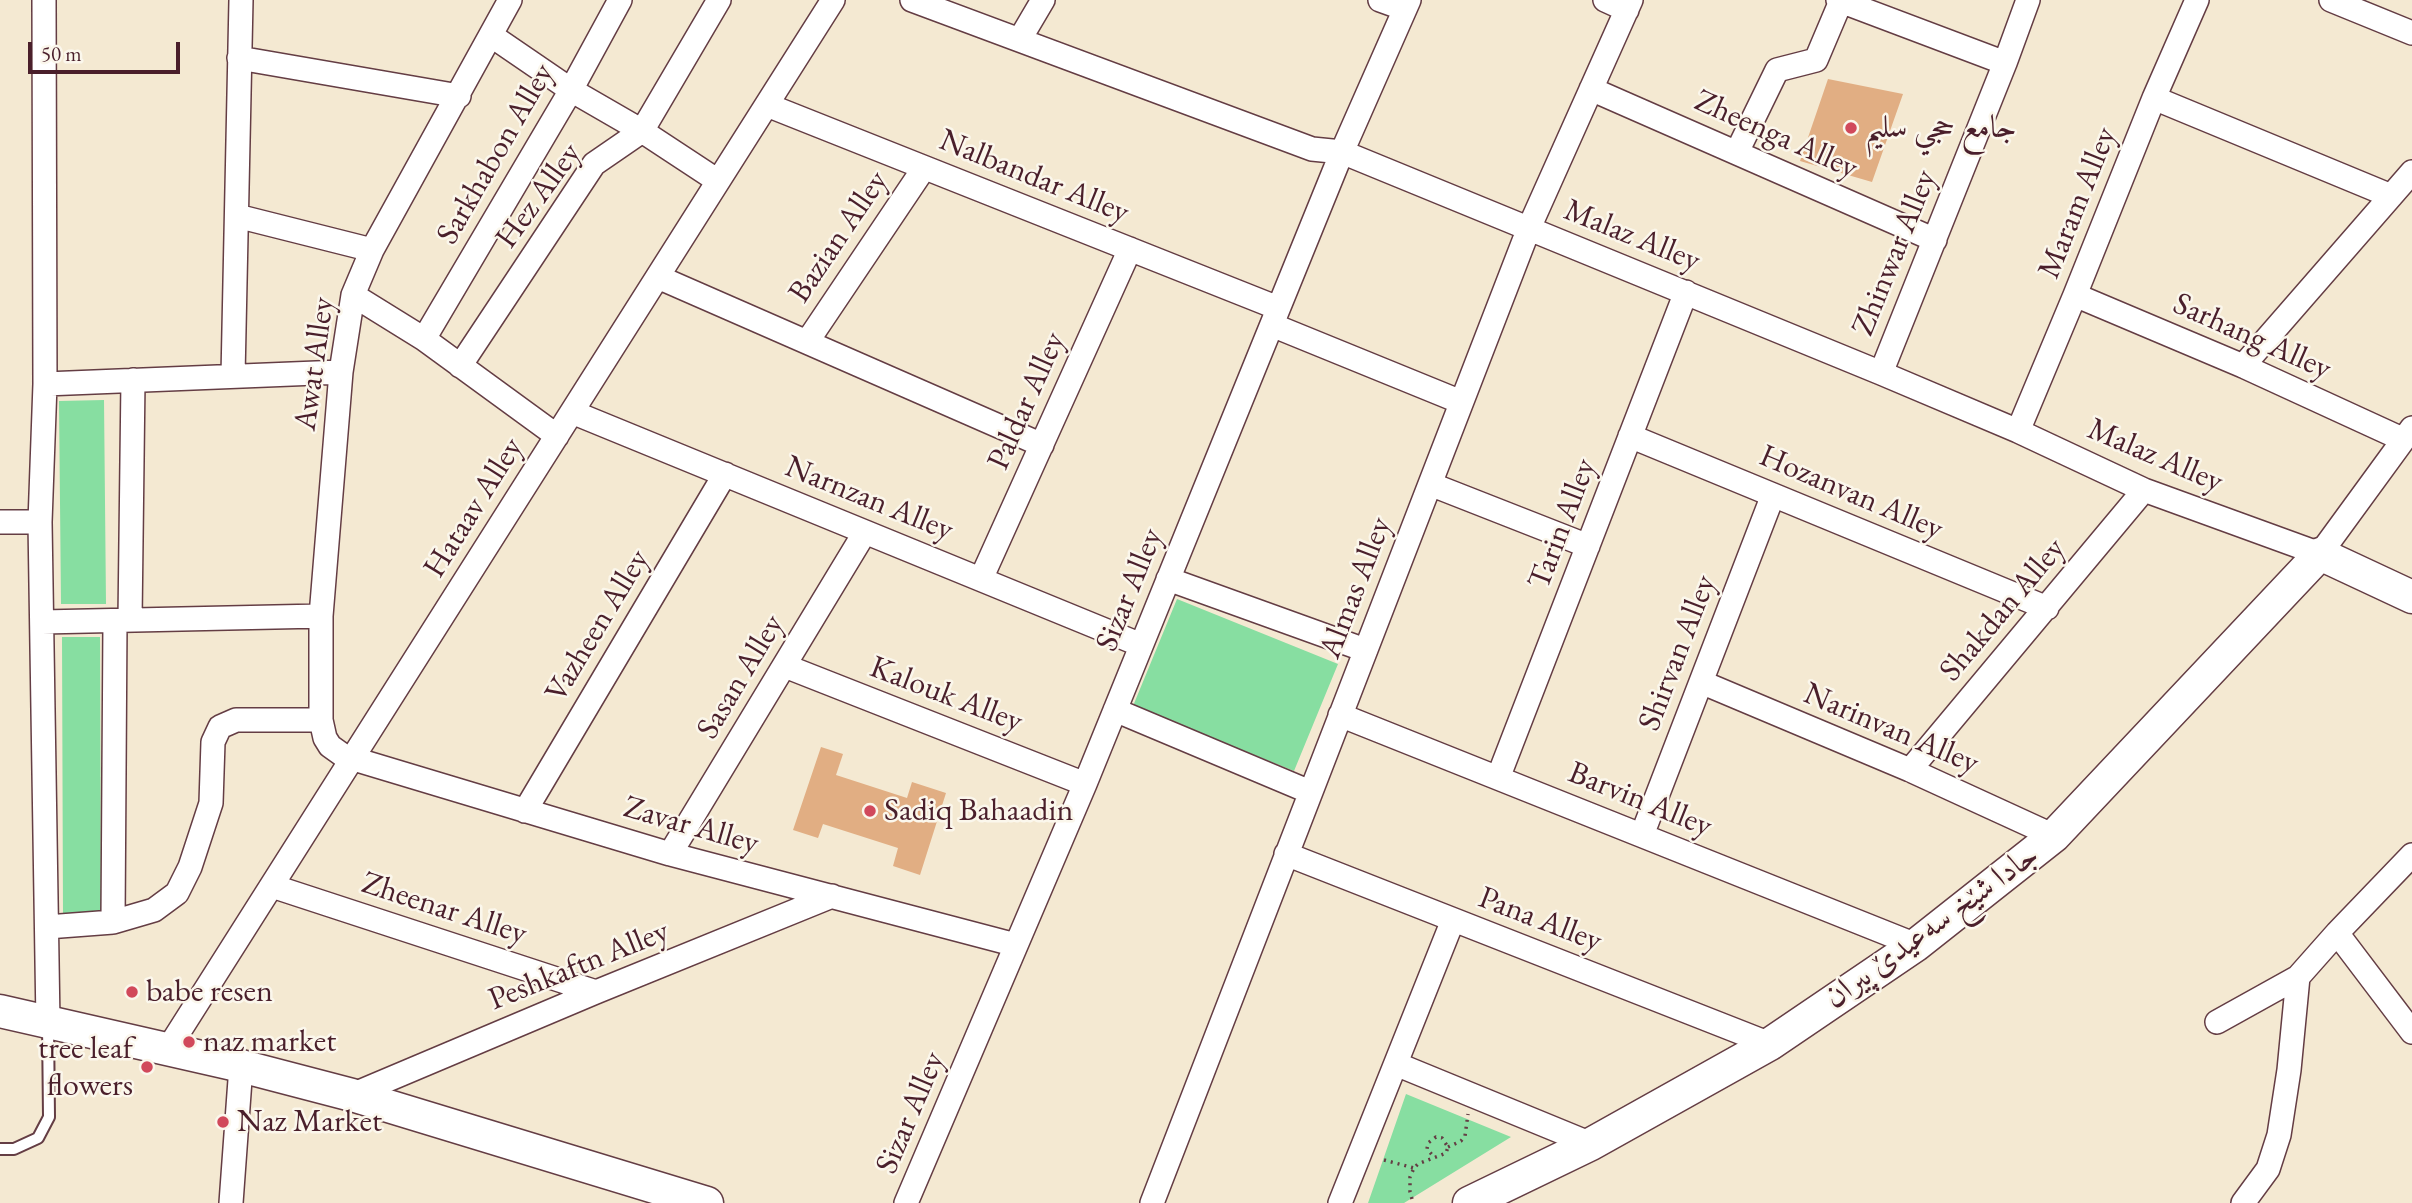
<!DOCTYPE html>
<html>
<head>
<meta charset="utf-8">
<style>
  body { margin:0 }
  #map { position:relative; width:2412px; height:1203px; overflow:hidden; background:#f4e9d2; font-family:"EB Garamond",serif }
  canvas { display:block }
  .scale { position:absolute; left:28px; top:42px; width:152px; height:32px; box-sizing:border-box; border:4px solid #4a1f2b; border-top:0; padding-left:9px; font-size:21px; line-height:24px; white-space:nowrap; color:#4a1f2b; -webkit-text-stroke:5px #fbf7ec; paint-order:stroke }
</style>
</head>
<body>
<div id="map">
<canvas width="2412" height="1203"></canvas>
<div class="scale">50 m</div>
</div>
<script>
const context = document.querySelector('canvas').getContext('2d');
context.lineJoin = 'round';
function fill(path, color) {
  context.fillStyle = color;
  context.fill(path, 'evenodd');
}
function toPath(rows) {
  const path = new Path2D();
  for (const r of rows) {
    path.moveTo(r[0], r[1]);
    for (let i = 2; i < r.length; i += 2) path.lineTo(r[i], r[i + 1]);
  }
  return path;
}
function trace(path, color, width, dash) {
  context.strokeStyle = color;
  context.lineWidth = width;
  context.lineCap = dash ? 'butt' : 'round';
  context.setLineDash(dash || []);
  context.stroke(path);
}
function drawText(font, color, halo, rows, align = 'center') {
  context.font = font + ' "EB Garamond",Amiri,serif';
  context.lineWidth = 5;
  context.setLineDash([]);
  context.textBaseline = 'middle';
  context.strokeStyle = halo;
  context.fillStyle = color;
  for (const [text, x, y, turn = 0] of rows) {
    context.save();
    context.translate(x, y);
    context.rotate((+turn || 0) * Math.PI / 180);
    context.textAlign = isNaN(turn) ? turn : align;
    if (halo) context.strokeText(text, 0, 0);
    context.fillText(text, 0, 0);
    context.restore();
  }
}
fill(toPath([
  [104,400,106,604,61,604,59,401],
  [1177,599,1338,664,1294,771,1133,706],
  [62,637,100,637,101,916,63,916],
  [1406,1094,1511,1137,1404,1203,1368,1203]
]), '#87dea1');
fill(toPath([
  [1828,79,1903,94,1872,182,1800,161],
  [821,747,843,754,836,775,907,798,912,782,946,793,920,875,893,866,898,848,823,824,818,838,793,830]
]), '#e1ae83');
const lane = toPath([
  [0,1149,14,1149,38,1138,49,1117,48,1025]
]);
const street = toPath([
  [44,0,45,384,40,522,48,1023],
  [510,0,372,250,353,295,341,372,321,616,321,720,325,738,330,746,344,756,670,854,1016,945],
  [912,0,1312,149,1342,152,1881,373,2018,431,2144,490,2320,554,2412,428],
  [1380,0,1405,9],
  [1605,0,1627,10],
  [1838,0,2005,63],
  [2331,0,2412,33],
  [492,36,571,90,642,131,718,181],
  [1020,39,1043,0],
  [239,58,459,96],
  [1591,89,1935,240],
  [2154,98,2391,196],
  [767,105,1278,308],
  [1737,152,1777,70,1816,60,1841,1],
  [237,216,372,250],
  [658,277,1042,445],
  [353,295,424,339,557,436],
  [2075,295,2243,366,2402,439],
  [1272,325,1461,402],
  [424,339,571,90,620,0],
  [807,342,924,168],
  [460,366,594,164,642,131,719,0],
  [2243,366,2412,172],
  [1881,373,2005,63,2028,0],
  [233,376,241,0],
  [45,384,341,372],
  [572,412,1141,645],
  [2018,431,2075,295,2154,98,2197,0],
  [1630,436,2047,608],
  [1430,484,1588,546],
  [0,522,40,522],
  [981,579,1130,249],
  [1168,579,1365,650],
  [130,620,133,380],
  [42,622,321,616],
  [785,666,1085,784],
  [1701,682,1910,770,2054,836],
  [1115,710,1310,792],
  [1340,715,1916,945],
  [1910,770,2144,490],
  [1498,778,1686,292],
  [525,811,725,474],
  [1642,835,1773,495],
  [670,854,865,532],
  [1286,854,1770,1044],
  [272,886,596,992],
  [113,922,115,621],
  [47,927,113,922,154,910,177,893,190,867,211,803,213,742,220,727,236,720,321,720],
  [2337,933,2412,1032],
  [2217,1022,2298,977,2337,933,2412,855],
  [168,1049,833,0],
  [1396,1064,1591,1144],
  [352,1095,596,992,832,896],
  [231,1203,241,1066],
  [906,1203,1085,784,1342,152,1409,0],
  [1152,1203,1529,228,1631,0],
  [1340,1203,1453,920],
  [2243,1203,2268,1169,2279,1135,2289,1070,2298,977]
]);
const secondary = toPath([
  [0,1011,241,1066,352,1095,707,1203],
  [1469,1203,1591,1144,1770,1044,1916,945,2054,836,2320,554,2412,597]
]);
trace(lane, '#643d44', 14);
trace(street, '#643d44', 26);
trace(secondary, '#643d44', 35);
trace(toPath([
  [1448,1147,1461,1141,1465,1136,1468,1114],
  [1384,1160,1414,1168],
  [1412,1199,1410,1192,1410,1177,1414,1168,1418,1164,1446,1153,1448,1147,1442,1138,1436,1137,1428,1143,1427,1149,1434,1157]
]), '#643d44', 3.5, [2, 5]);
trace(lane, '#fff', 10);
trace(street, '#fff', 23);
trace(secondary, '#fff', 32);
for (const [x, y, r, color] of [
  [1851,128,7,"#d1495b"],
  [870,811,7,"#d1495b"],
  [132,992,7,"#d1495b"],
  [189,1042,7,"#d1495b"],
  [147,1067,7,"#d1495b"],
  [223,1122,7,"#d1495b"]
]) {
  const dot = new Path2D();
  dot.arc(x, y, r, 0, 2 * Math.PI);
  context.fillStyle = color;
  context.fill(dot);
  trace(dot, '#fbf7ec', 2.5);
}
drawText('32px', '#4a1f2b', '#fbf7ec', [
  ["جامع حجي سليم",1865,128],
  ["Sadiq Bahaadin",884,811],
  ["babe resen",146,992],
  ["naz market",203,1042],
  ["tree leaf",133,1049,"right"],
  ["flowers",133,1086,"right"],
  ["Naz Market",237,1122]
], 'left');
drawText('32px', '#4a1f2b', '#fbf7ec', [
  ["Zheenga Alley",1776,135,24],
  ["Sarkhabon Alley",496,154,-60],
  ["Nalbandar Alley",1034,177,22],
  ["Hez Alley",539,196,-54],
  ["Maram Alley",2078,203,-68],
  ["Malaz Alley",1632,236,22],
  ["Bazian Alley",839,237,-56],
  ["Zhinwar Alley",1895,253,-68],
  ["Sarhang Alley",2252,337,24],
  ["Awat Alley",315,364,-82],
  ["Paldar Alley",1027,401,-66],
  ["Malaz Alley",2155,456,23],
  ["Hozanvan Alley",1851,493,23],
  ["Narnzan Alley",869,499,22],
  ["Hataav Alley",474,508,-58],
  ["Tarin Alley",1563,524,-69],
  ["Almas Alley",1356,588,-69],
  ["Sizar Alley",1130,590,-68],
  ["Shakdan Alley",2003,610,-50],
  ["Vazheen Alley",598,626,-59],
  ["Shirvan Alley",1678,653,-69],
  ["Sasan Alley",741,677,-59],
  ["Kalouk Alley",946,695,21],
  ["Narinvan Alley",1891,729,23],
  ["Barvin Alley",1640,800,22],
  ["Zavar Alley",691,826,16],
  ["Zheenar Alley",444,909,18],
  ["Pana Alley",1540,920,21],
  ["جادا شێخ سەعیدێ پیران",1932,927,-36],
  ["Peshkaftn Alley",579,966,-22],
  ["Sizar Alley",911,1113,-67]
]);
</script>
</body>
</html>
